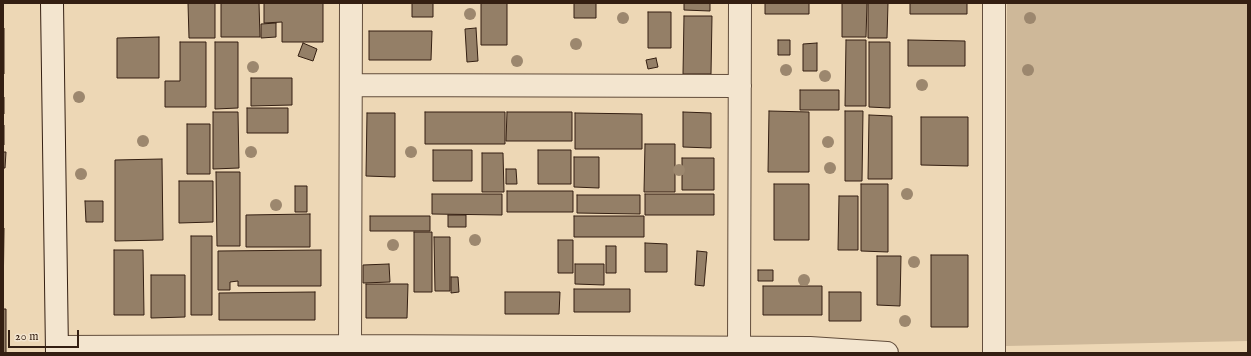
<!DOCTYPE html>
<html>
<head>
<meta charset="utf-8">
<style>
  body { margin:0 }
  #map { position:relative; width:1251px; height:356px; overflow:hidden; background:#edd7b5; font-family:"IM FELL English",serif }
  canvas { display:block }
  .frame { position:absolute; inset:0; border:4px solid #341f12; pointer-events:none }
  .scale { position:absolute; left:8px; top:330px; width:71px; height:18px; box-sizing:border-box; border:2px solid #341f12; border-top:0; padding-left:5px; font-size:12px; line-height:14px; white-space:nowrap; color:#341f12; -webkit-text-stroke:3px #f3e5cf; paint-order:stroke }
</style>
</head>
<body>
<div id="map">
<canvas width="1251" height="356"></canvas>
<div class="frame"></div>
<div class="scale">20 m</div>
</div>
<script>
const context = document.querySelector('canvas').getContext('2d');
context.lineJoin = 'round';
function fill(path, color) {
  context.fillStyle = color;
  context.fill(path, 'evenodd');
}
function toPath(rows) {
  const path = new Path2D();
  for (const r of rows) {
    path.moveTo(r[0], r[1]);
    for (let i = 2; i < r.length; i += 2) path.lineTo(r[i], r[i + 1]);
  }
  return path;
}
function trace(path, color, width, dash) {
  context.strokeStyle = color;
  context.lineWidth = width;
  context.lineCap = dash ? 'butt' : 'round';
  context.setLineDash(dash || []);
  context.stroke(path);
}
fill(toPath([
  [1007,3,1248,3,1248,341,1006,346]
]), '#ceb899');
const building = toPath([
  [188,3,215,3,215,38,189,38,188,3],
  [221,3,259,3,260,37,221,37,221,3],
  [264,3,323,3,323,42,282,42,282,22,264,23,264,3],
  [412,3,433,3,433,17,412,17,412,3],
  [481,3,507,3,507,45,481,45,481,3],
  [574,3,596,3,596,18,574,18,574,3],
  [684,3,710,3,710,11,684,10,684,3],
  [765,3,809,3,809,14,765,14,765,3],
  [842,3,867,3,866,37,842,37,842,3],
  [868,3,888,3,887,38,868,38,868,3],
  [910,3,967,3,967,14,910,14,910,3],
  [648,12,671,12,671,48,648,48,648,12],
  [684,16,712,16,711,74,683,74,684,16],
  [276,23,276,37,261,38,261,24,276,23],
  [3,28,4,28,4,74,3,74,3,28],
  [476,28,478,61,467,62,465,29,476,28],
  [369,31,432,31,431,60,369,60,369,31],
  [159,37,159,78,117,78,117,38,159,37],
  [778,40,790,40,790,55,778,55,778,40],
  [846,40,866,40,866,106,845,106,846,40],
  [908,40,965,41,965,66,908,66,908,40],
  [180,42,206,42,206,107,165,107,165,81,180,81,180,42],
  [215,42,238,42,238,108,215,109,215,42],
  [869,42,890,42,890,108,869,107,869,42],
  [303,43,317,49,313,61,298,56,303,43],
  [817,43,817,71,803,71,803,44,817,43],
  [656,58,658,67,648,69,646,60,656,58],
  [251,78,292,78,292,105,251,106,251,78],
  [800,90,839,90,839,110,800,110,800,90],
  [3,97,4,97,4,114,3,114,3,97],
  [247,108,288,108,288,133,247,133,247,108],
  [769,111,809,112,809,172,768,172,769,111],
  [845,111,863,111,862,181,845,181,845,111],
  [213,112,238,112,239,168,213,169,213,112],
  [425,112,505,112,505,144,425,144,425,112],
  [507,112,572,112,572,141,506,141,507,112],
  [683,112,711,113,711,148,683,147,683,112],
  [367,113,395,113,395,177,366,176,367,113],
  [575,113,642,114,642,149,575,149,575,113],
  [869,115,892,116,892,179,868,179,869,115],
  [921,117,968,117,968,166,921,165,921,117],
  [187,124,210,124,210,174,187,174,187,124],
  [3,125,4,125,4,145,3,145,3,125],
  [645,144,675,144,675,192,644,192,645,144],
  [433,150,472,150,472,181,433,181,433,150],
  [538,150,571,150,571,184,538,184,538,150],
  [3,152,6,152,5,168,3,168,3,152],
  [482,153,503,153,504,192,482,192,482,153],
  [574,157,599,157,599,188,574,187,574,157],
  [682,158,714,158,714,190,682,190,682,158],
  [162,159,163,240,115,241,115,160,162,159],
  [506,169,516,169,517,184,506,184,506,169],
  [216,172,240,172,240,246,217,246,216,172],
  [179,181,213,181,213,222,179,223,179,181],
  [774,184,809,184,809,240,774,240,774,184],
  [861,184,888,184,888,252,861,251,861,184],
  [295,186,307,186,307,212,295,212,295,186],
  [507,191,573,191,573,212,507,212,507,191],
  [432,194,502,194,502,215,432,214,432,194],
  [645,194,714,194,714,215,645,215,645,194],
  [577,195,640,195,640,214,577,213,577,195],
  [839,196,858,196,858,250,838,250,839,196],
  [85,201,103,201,103,222,86,222,85,201],
  [310,214,310,247,246,247,246,215,310,214],
  [448,215,466,215,466,227,448,227,448,215],
  [370,216,430,216,430,231,370,231,370,216],
  [574,216,644,216,644,237,574,237,574,216],
  [3,228,4,228,3,304,3,228],
  [414,232,432,232,432,292,414,292,414,232],
  [191,236,212,236,212,315,191,315,191,236],
  [434,237,450,237,450,291,435,291,434,237],
  [558,240,573,240,573,273,558,273,558,240],
  [645,243,667,244,667,272,645,272,645,243],
  [606,246,616,246,616,273,606,273,606,246],
  [114,250,143,250,144,315,114,315,114,250],
  [321,250,321,286,238,286,238,281,230,282,230,290,218,290,218,251,321,250],
  [697,251,707,252,704,286,695,285,697,251],
  [931,255,968,255,968,327,931,327,931,255],
  [877,256,901,256,900,306,877,305,877,256],
  [389,264,390,282,363,283,363,265,389,264],
  [575,264,604,264,604,285,575,284,575,264],
  [758,270,773,270,773,281,758,281,758,270],
  [151,275,185,275,185,317,151,318,151,275],
  [451,277,458,277,459,292,451,293,451,277],
  [366,284,408,284,407,318,366,318,366,284],
  [763,286,822,286,822,315,763,315,763,286],
  [574,289,630,289,630,312,574,312,574,289],
  [315,292,315,320,219,320,219,293,315,292],
  [505,292,560,292,559,314,505,314,505,292],
  [829,292,861,292,861,321,829,321,829,292],
  [3,309,6,309,6,353,3,353,3,309]
]);
fill(building, '#947f67');
trace(building, '#341f12', 1);
const street = toPath([
  [351,85,740,86],
  [350,346,351,3],
  [57,347,350,346,810,348,887,353],
  [739,348,740,3],
  [994,353,994,3]
]);
const secondary = toPath([
  [52,3,57,353]
]);
trace(street, '#624d3b', 24);
trace(secondary, '#341f12', 24);
trace(street, '#f3e5cf', 22);
trace(secondary, '#f3e5cf', 22);
context.fillStyle = '#9c876e';
for (const [x, y] of [
  [470,14],
  [623,18],
  [1030,18],
  [576,44],
  [517,61],
  [253,67],
  [786,70],
  [1028,70],
  [825,76],
  [922,85],
  [79,97],
  [143,141],
  [828,142],
  [251,152],
  [411,152],
  [830,168],
  [679,170],
  [81,174],
  [907,194],
  [276,205],
  [475,240],
  [393,245],
  [914,262],
  [804,280],
  [905,321]
]) {
  context.beginPath();
  context.arc(x, y, 6, 0, 2 * Math.PI);
  context.fill();
}
</script>
</body>
</html>
